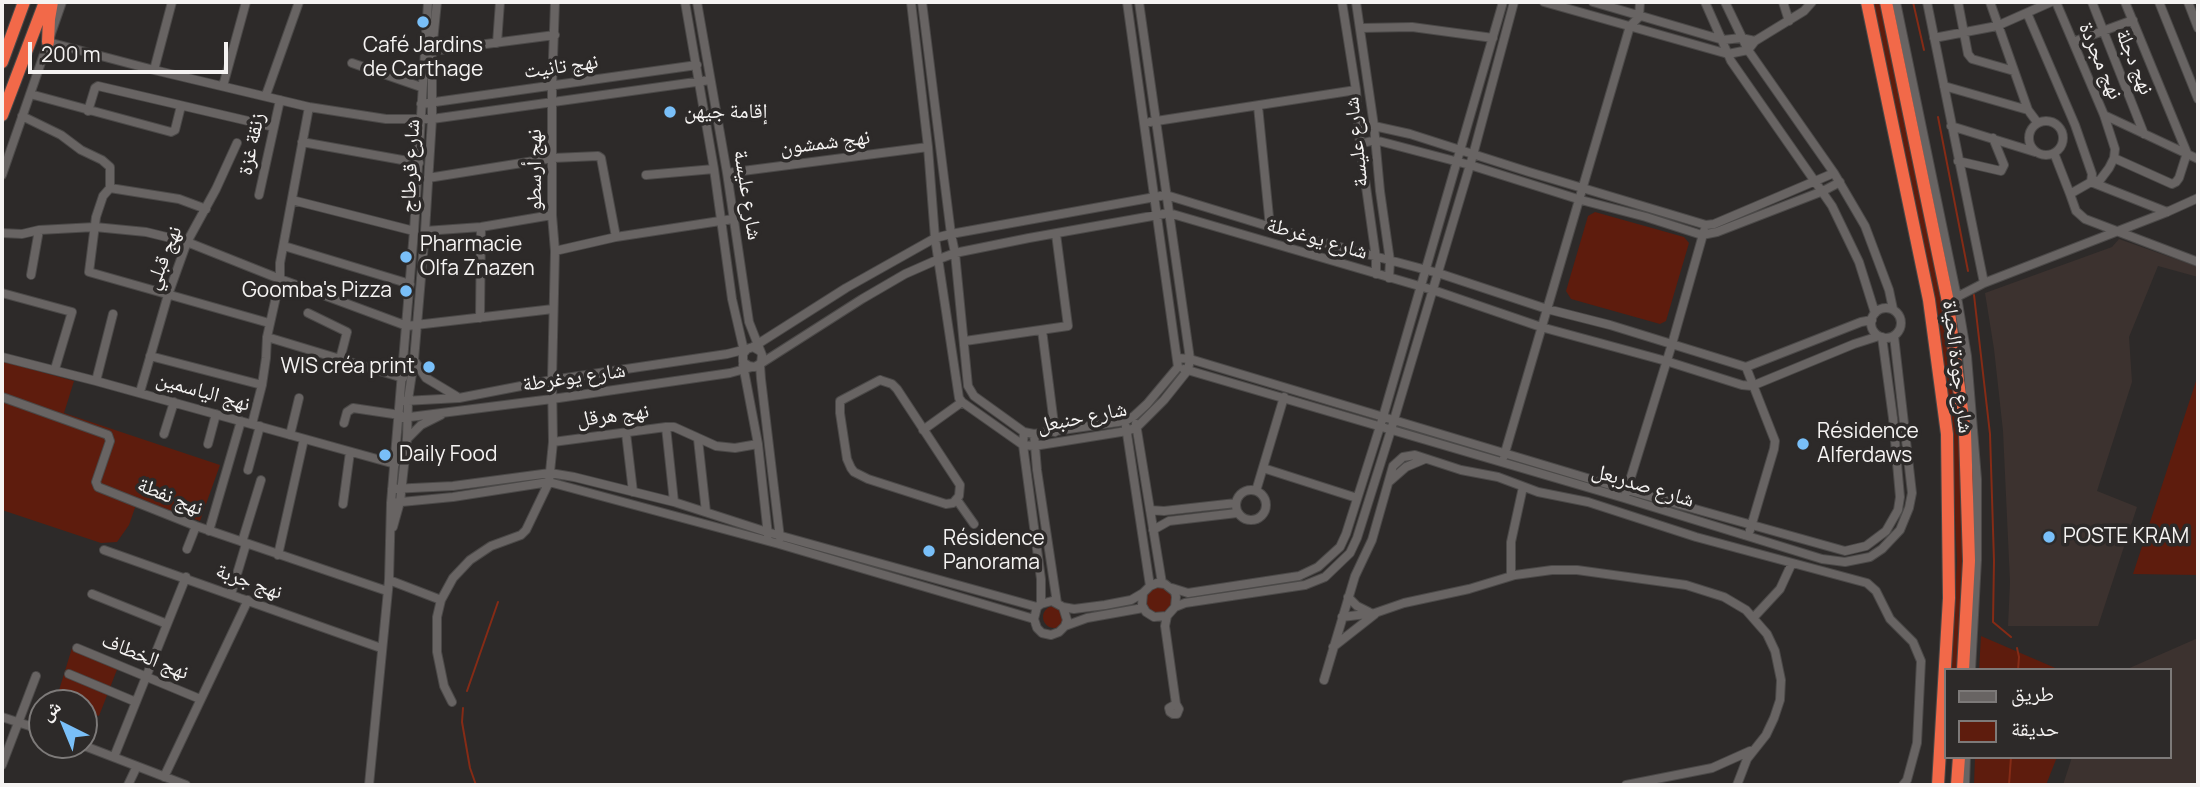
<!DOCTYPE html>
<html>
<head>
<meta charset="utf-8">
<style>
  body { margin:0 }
  #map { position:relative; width:2200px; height:787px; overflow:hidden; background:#2d2a29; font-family:Manrope,"Noto Naskh Arabic",sans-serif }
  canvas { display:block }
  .frame { position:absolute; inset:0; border:4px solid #f5f3f2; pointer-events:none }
  .legend { position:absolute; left:1944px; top:668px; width:228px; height:91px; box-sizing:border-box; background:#2d2a29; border:2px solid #7d7a79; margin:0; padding:9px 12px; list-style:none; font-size:21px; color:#f5f3f2 }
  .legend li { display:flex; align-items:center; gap:14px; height:35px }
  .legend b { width:35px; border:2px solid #7d7a79 }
  .north { position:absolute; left:28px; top:689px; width:70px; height:70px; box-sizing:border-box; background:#2d2a29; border:2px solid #7d7a79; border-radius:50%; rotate:317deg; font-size:19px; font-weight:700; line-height:28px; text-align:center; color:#f5f3f2 }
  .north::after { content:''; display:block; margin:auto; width:24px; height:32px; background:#79bff8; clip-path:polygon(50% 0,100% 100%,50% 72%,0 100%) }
  .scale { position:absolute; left:28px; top:42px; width:200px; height:32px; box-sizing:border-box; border:4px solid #f5f3f2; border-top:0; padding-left:9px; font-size:21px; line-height:24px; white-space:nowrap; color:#f5f3f2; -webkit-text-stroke:5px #2d2a29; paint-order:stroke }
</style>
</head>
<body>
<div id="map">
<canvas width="2200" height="787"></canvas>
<div class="frame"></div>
<ul class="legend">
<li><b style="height:9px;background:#686463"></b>طريق</li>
<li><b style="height:19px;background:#5e1c0d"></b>حديقة</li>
</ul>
<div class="north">ش</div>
<div class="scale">200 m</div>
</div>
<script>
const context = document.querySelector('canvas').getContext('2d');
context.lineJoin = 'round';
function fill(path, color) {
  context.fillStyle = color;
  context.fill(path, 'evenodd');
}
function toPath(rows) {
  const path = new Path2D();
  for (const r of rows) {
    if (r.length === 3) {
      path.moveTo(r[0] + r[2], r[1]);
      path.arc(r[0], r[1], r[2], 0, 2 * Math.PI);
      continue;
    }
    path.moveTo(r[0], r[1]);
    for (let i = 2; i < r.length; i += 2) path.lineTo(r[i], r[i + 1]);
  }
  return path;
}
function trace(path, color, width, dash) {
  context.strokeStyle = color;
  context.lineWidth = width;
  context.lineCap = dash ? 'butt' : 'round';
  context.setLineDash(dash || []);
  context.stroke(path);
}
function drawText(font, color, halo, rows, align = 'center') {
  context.font = font + ' Manrope,"Noto Naskh Arabic",sans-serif';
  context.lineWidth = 7;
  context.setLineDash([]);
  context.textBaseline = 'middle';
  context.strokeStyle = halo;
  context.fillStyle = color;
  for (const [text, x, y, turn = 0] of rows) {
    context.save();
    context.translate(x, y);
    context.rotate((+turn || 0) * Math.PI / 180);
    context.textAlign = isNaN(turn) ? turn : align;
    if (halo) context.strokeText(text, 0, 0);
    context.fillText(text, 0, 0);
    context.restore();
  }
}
fill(toPath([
  [2119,239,2198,267,2198,277,2158,266,2129,337,2132,382,2097,491,2137,507,2098,626,2008,626,2010,582,2003,431,1994,349,1985,293,2112,247],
  [2198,638,2198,785,2063,785,2072,757,2170,757,2170,670,2125,670]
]), '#3c322f');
fill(toPath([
  [1871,2,1882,2,1943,299,1953,366,1964,497,1962,670,1951,670,1957,561,1951,434],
  [1595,212,1684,237,1689,243,1666,321,1660,324,1571,299,1566,291,1588,216],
  [2,361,74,381,64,413,220,465,200,521,138,499,129,525,117,542,101,543,2,510],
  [2198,375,2198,575,2133,574],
  [1159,600,13],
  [1054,617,11],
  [1981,636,2060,670,1979,670],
  [72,648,118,667,99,716,84,711,84,703,63,703,56,700],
  [1975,757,2057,757,2046,785,1974,785]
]), '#5e1c0d');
trace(toPath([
  [1913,2,1924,50],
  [1938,117,1968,271],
  [1974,295,1990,434,1994,561,1993,622,2011,637],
  [2017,648,2019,657,2018,670],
  [467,691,498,602],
  [463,708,462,722,470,768,476,785],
  [2009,785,2011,757]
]), '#852b16', 2);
const minor = toPath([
  [685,2,714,169,732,299,744,351],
  [697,2,727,173,749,322,762,355,761,363,755,367,749,366,743,362,743,354,747,349,753,347,760,351],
  [911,2,928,147,935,238,959,398,962,402,1023,445,1034,446,1127,431,1137,427,1164,400,1188,370,1190,359,1139,2],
  [922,2,951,234,955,253,968,386,974,396,1024,432,1034,434,1125,421,1134,416,1147,404,1178,367,1127,2],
  [1342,2,1356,90,1360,144,1376,258,1376,274],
  [1356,2,1374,126,1380,191,1390,261,1389,278],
  [1544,2,1728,54,1748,50,1755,41,1804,11,1812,2],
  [1593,2,1723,40,1741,38,1755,41],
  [1705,2,1731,61,1832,206,1859,262,1875,313],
  [1725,2,1748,50,1834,173,1865,226,1889,290,1893,309],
  [1783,2,1789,21],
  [1896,2,1957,297,1967,356,1977,479,1977,560,1971,670],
  [1927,2,1984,283,1957,297],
  [1958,2,1968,54,1972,59,2014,71],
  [1990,2,2028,110,2037,122],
  [2056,2,2104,115,2115,149,2114,158,2109,168,2100,180,2091,182,2167,212],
  [2092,2,2144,134],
  [2159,2,2198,99],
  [2188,2,2198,28],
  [2027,13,2075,125,2092,174,2091,182,2070,194,2054,153],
  [1361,28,1412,27,1493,38],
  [1934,38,1997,26,2051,2],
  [48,42,154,70,309,107,386,119,432,119,710,80],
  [2073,42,2133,20],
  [497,43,500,2],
  [432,51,555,35],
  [352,63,421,87],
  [154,70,172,2],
  [223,86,246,2],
  [1944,86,2028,110],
  [30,94,171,132,175,130,181,106],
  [266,95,299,2],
  [421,104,697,65],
  [1258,106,1270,227],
  [88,111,95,88,98,86,274,127],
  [2104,115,2198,159],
  [22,116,61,135,81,150,102,160,110,167,110,188,103,196,96,217,89,272,269,323],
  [2046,138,17],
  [1150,122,1356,90],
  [1359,125,1374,126,1410,134,1529,172,1706,225,1714,224,1834,173],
  [1951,126,2035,152],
  [302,142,419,163],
  [1360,144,1375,140,1470,165,1581,200,1646,217,1702,235,1717,232,1823,191,1840,182],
  [2114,158,2172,184,2176,182,2179,178,2187,153,2125,2],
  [1958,161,2001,171,2004,165,1993,138],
  [727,173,928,147],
  [2,175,62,2],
  [646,175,714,169],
  [428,178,553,158,598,156,601,158,616,237],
  [110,188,179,199,206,209],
  [2070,194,2076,211,2085,219,2198,262],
  [259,195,280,100],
  [292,200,414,231],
  [425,231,481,227,552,215],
  [2,233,22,234,39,230,95,227,146,232,187,242,280,279,407,326,553,309],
  [284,246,410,284],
  [555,251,616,237,733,219],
  [31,275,39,230],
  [1984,283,2167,212,2198,198],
  [2,293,72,312,55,369],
  [1886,323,15],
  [308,313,347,332,340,359],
  [480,318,481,227],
  [1042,330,1055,432],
  [267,337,403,378],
  [965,341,1068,326,1056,234],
  [753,347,846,288,935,238,951,234,1166,195,1310,239,1438,273,1547,309,1610,325,1746,367,1861,322,1872,320],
  [150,356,262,385],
  [2,357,96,381,395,464],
  [1177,358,1190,359,1627,490,1845,551,1866,546,1886,531,1898,510,1900,497,1893,418,1882,337],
  [414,360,426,378,456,396],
  [762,361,760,365,761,379,780,538],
  [743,365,758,444,768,535],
  [757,366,862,299,905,274,939,259,955,253,1029,238,1169,213,1433,290,1541,327,1666,361,1742,385,1752,386,1854,344,1879,336],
  [1746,367,1775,441,1774,449,1750,530],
  [1184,369,1624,498,1822,559,1845,562,1870,557,1882,549,1900,530,1909,508,1912,493,1894,336],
  [880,380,892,384,897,389,960,485,959,496,953,503,946,504,868,479,854,472,851,468,847,459,840,413,840,401,880,380],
  [96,381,113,314],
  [140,392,168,295,187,242,216,189,237,143],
  [2,397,108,435,110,441,96,482,98,487,196,526,387,591],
  [404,401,459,398,552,380,727,354,747,349],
  [402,418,552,399,730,373,752,367],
  [344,423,347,412,353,408,400,415],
  [252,424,262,385,266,358,267,337,280,279,280,263,309,107],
  [1136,424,1162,583],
  [666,427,674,502],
  [1126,427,1150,586,1143,593,1142,605,1146,612,1154,617,1167,616,1175,607,1176,597,1175,592,1165,584,1157,583,1150,586],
  [923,430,962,402],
  [1024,432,1023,445,1041,579,1041,604,1037,607,1034,619,1037,628,1042,633,1051,635,1059,632,1065,626,1067,620,1063,607,1052,601,1041,604],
  [626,433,633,492],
  [164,434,174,402],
  [1034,434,1037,470,1057,603],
  [290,435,299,398],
  [407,439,421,425,441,415],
  [698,439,706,512],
  [553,442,666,427,674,427,716,446,735,448,758,444],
  [208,444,216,414],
  [1504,456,1630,26,1639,17,1640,2],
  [1263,468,1357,498],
  [248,470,260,426],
  [1390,481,1406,467,1425,459],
  [392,489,453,486,550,473,574,477,674,502,767,532,1037,607],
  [1251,505,15],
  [1256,491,1284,397],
  [1626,493,1672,344,1704,231],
  [957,500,974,524],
  [391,503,453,497,549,482,779,544,1034,619],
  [343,504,350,452],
  [1150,510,1164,511,1236,503],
  [393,527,400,502,407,439,408,400,414,360,425,231,432,119,432,51,437,2],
  [1153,530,1169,521,1237,513],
  [209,531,241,421],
  [242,542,261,480],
  [187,549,196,526],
  [104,550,381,648],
  [278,555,304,439],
  [1511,576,1511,542,1523,487],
  [389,580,441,600],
  [1172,588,1188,593,1299,576,1318,567,1340,547,1346,534,1383,417,1503,2],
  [92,594,167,624],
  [231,594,246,544],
  [1348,597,1357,606,1369,612],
  [1063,607,1074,609,1105,605,1131,600,1143,593],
  [1175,607,1185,603,1305,585,1325,577,1350,553,1357,538,1391,430,1473,155,1514,2],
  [1167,616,1165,626,1176,704,1179,709,1177,714,1173,714,1170,712,1169,708,1176,704],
  [1342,617,1375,613,1404,603,1469,589,1515,575,1552,570,1577,570,1686,585,1724,597,1746,610,1767,634,1775,651,1781,680,1780,700,1774,718,1766,735,1747,759,1737,785],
  [1754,617,1780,589,1792,563],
  [1065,626,1087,618,1143,608],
  [1333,647,1375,614],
  [77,648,200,699],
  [69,674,136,702],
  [1324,680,1355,576,1372,540,1393,466,1403,457,1415,455,1461,470,1498,477,1538,492,1588,502,1696,537,1867,583,1876,591,1890,619,1913,642,1921,661,1917,743,1907,780,1903,785],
  [452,702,444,686,437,652,437,617,441,600,453,578,470,560,491,546,521,535,526,530,549,482,553,442,552,380,555,251,552,215,552,87,555,2],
  [2,717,42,730],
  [82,745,186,785],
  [114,757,186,577],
  [2,765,36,676],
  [164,777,248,600],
  [128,785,137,766],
  [369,785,389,580,391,503,414,231,428,2],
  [1626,785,1712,768,1750,751],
  [1965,785,1966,757]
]);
const highway = toPath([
  [1867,2,1929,300,1947,434,1949,598,1938,785],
  [1886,2,1947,297,1965,433,1969,561,1963,670],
  [48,42,49,19,52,2],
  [2,62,24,2],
  [2,115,45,2],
  [1957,785,1959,757]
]);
trace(minor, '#4b4948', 10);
trace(highway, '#4b4948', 14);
trace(minor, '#686463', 8);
trace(highway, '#f26949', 12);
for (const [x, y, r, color] of [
  [423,22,7,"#79bff8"],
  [670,112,7,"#79bff8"],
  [406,257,7,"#79bff8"],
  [406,291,7,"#79bff8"],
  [429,367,7,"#79bff8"],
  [1803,444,7,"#79bff8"],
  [385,455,7,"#79bff8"],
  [2049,537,7,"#79bff8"],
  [929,551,7,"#79bff8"]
]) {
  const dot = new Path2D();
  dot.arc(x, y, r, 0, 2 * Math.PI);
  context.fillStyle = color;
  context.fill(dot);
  trace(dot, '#2d2a29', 2.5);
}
drawText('21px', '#f5f3f2', '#2d2a29', [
  ["Café Jardins",423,46,"center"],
  ["de Carthage",423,70,"center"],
  ["إقامة جيهن",684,112],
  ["Pharmacie",420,245],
  ["Olfa Znazen",420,269],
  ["Goomba's Pizza",392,291,"right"],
  ["WIS créa print",415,367,"right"],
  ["Résidence",1817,432],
  ["Alferdaws",1817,456],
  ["Daily Food",399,455],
  ["POSTE KRAM",2063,537],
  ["Résidence",943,539],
  ["Panorama",943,563]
], 'left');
drawText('21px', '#f5f3f2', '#2d2a29', [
  ["نهج مجردة",2100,61,67],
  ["نهج دجلة",2134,62,68],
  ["نهج تانيت",561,67,-8],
  ["شارع عليسة",1357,142,-96],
  ["نهج شمشون",825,143,-7],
  ["زنقة غزة",252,144,-78],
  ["شارع قرطاج",411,166,-87],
  ["نهج أرسطو",535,170,-90],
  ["شارع عليسة",747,195,81],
  ["شارع يوغرطة",1317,239,16],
  ["نهج قبلي",164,258,-68],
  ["شارع جودة الحياة",1957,367,83],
  ["شارع يوغرطة",574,378,-8],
  ["نهج الياسمين",203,392,16],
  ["نهج هرقل",613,416,-7],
  ["شارع حنبعل",1082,418,-11],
  ["شارع صدربعل",1643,486,17],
  ["نهج نفطة",170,497,22],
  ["نهج جربة",249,582,20],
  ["نهج الخطاف",145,657,22]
]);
</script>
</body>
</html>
